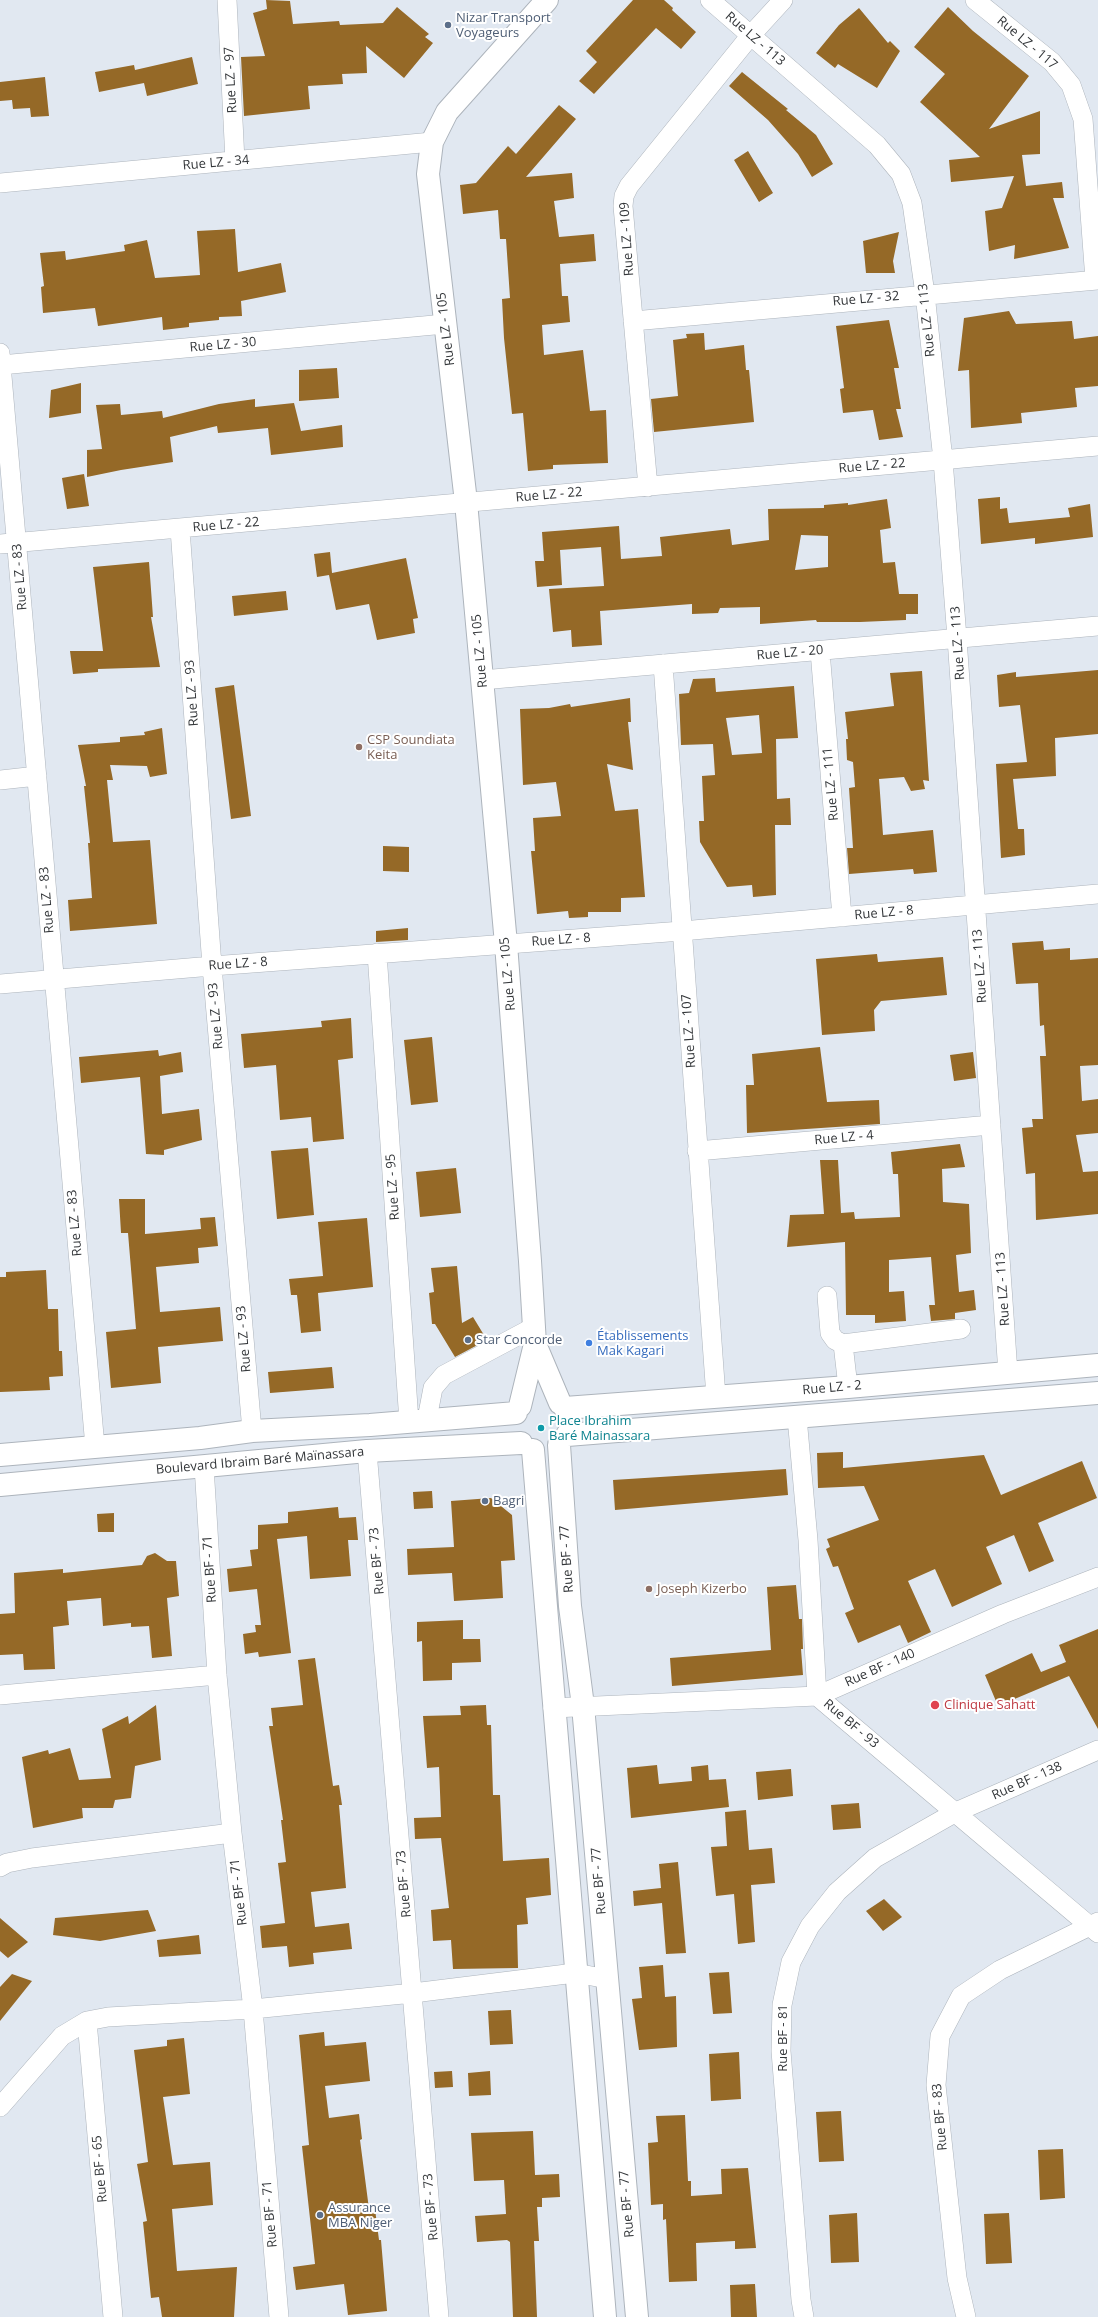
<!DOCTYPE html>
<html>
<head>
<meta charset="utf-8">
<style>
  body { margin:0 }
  canvas { display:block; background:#e1e8f1 }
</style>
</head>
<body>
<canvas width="1098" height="2317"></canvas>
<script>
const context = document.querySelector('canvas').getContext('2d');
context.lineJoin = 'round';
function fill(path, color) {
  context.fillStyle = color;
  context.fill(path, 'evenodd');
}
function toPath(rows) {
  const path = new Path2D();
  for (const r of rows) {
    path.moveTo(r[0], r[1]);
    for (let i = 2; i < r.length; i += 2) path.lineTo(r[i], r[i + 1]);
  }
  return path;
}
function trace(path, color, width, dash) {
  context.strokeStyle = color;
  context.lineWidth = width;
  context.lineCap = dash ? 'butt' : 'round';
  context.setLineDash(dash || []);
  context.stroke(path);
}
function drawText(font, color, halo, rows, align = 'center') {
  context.font = font + ' "Open Sans",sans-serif';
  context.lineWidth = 4;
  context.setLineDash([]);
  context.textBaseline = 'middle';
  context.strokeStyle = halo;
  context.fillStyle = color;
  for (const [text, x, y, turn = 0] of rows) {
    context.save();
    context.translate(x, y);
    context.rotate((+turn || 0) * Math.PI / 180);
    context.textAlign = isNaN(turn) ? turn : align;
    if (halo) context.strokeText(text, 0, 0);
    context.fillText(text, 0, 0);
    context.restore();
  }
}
fill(toPath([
  [266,0,290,1,293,24,339,21,340,25,383,23,397,7,429,34,425,37,433,43,404,78,366,46,367,73,342,74,343,84,308,86,310,109,244,116,241,57,265,56,253,13,267,9],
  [633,0,664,0,673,8,672,10,696,32,681,49,656,28,594,94,579,81,597,62,586,51],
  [948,7,973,31,1029,76,989,129,1040,111,1040,154,1022,155,1026,186,1062,182,1064,198,1053,198,1069,248,1014,259,1015,245,989,251,985,211,1002,208,1014,176,951,182,949,160,980,157,920,102,945,74,914,47],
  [859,8,888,43,890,41,900,51,877,88,838,64,835,68,816,53,839,25],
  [192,57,198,84,147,96,144,83,99,92,95,72,134,65,135,70],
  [742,72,788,109,786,110,816,135,833,164,812,177,798,154,768,120,729,86],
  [45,77,49,116,31,117,30,108,13,109,12,100,0,101,0,82],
  [559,105,576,119,526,177,572,173,574,198,554,201,559,237,594,234,596,261,560,264,562,296,568,296,570,322,542,325,544,355,583,350,590,411,606,410,608,463,553,465,553,469,528,471,523,413,512,414,504,338,502,299,510,298,506,239,500,239,498,210,463,214,460,185,476,183,508,146,516,154],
  [748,151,773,193,759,202,734,160],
  [235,229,238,272,281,263,286,292,241,301,242,316,219,317,219,320,189,323,189,327,163,330,162,317,98,326,95,308,43,313,41,287,44,286,40,253,65,251,66,260,125,251,124,245,147,240,155,278,200,275,197,231],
  [899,232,893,261,895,273,866,273,863,241],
  [1009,311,1016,324,1072,321,1074,339,1098,336,1098,386,1075,388,1077,407,1021,413,1022,423,971,428,969,370,958,371,964,318],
  [889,320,899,368,894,368,901,409,896,409,903,437,879,440,873,410,843,413,840,389,844,388,836,326],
  [704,333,705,350,744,345,746,370,749,370,754,422,654,432,651,399,678,396,673,340,687,338,686,334],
  [337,368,339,398,299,401,299,370],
  [81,383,81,413,49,418,51,390],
  [255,399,255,407,294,403,301,431,342,425,343,447,271,455,268,428,218,433,217,426,170,437,173,462,121,470,87,477,87,450,102,449,96,405,120,404,121,415,162,411,163,418,219,404],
  [84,474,89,506,67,509,62,478],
  [1000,497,1000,509,1007,508,1009,523,1070,517,1068,508,1090,504,1093,537,1035,544,1035,538,981,544,978,499],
  [887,499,891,528,880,530,883,563,895,562,899,594,918,594,918,614,906,614,906,620,860,622,817,622,816,620,760,624,760,607,720,608,718,613,692,614,692,604,600,611,602,645,572,647,571,630,553,632,549,589,604,586,601,547,560,550,562,585,537,587,535,561,544,561,542,532,619,526,621,559,662,556,660,537,730,529,732,545,769,540,768,509,824,508,824,505,848,503,848,505],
  [801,535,828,536,828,567,795,570],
  [330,552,332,573,406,558,418,618,413,619,415,633,377,640,369,604,336,610,329,575,317,577,314,554],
  [149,562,153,617,151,617,160,667,98,669,98,672,73,674,70,651,103,651,93,567],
  [286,591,288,610,234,616,232,596],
  [1098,670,1098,734,1055,738,1056,776,1013,779,1018,829,1024,829,1025,855,1001,858,996,764,1027,762,1020,705,999,707,997,675,1016,672,1016,677],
  [922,671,929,781,923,780,925,789,911,791,904,777,879,779,883,835,933,830,937,872,914,874,913,869,849,874,847,848,853,848,849,788,855,787,853,762,847,760,846,739,848,739,845,712,894,706,890,673],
  [715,678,716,692,794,686,798,738,776,739,777,799,790,798,791,825,775,825,776,895,753,897,752,885,727,887,700,842,699,821,704,821,702,776,715,775,713,744,681,745,679,694,689,693,693,679],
  [759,715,762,753,732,755,726,718],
  [234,685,251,816,231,819,215,688],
  [630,698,631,722,628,722,633,770,607,764,615,811,638,809,645,897,621,898,621,912,588,912,588,917,569,918,568,911,537,914,531,851,535,851,533,818,561,816,556,782,523,785,520,709,549,708,570,704,571,707],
  [162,728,167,774,150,777,147,766,110,765,113,780,107,780,113,842,150,840,157,924,70,931,68,900,92,898,88,843,90,843,84,786,86,786,78,745,120,742,120,737,145,735,144,732],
  [383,846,409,847,409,872,383,871],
  [408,928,408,940,376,942,376,931],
  [1043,941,1044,950,1070,948,1070,960,1098,958,1098,1065,1080,1066,1082,1101,1098,1099,1098,1133,1076,1135,1083,1172,1098,1171,1098,1214,1036,1220,1035,1173,1026,1174,1022,1128,1033,1127,1032,1119,1043,1119,1040,1056,1046,1056,1044,1025,1040,1026,1038,983,1016,984,1012,943],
  [877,954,878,962,943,957,947,995,881,1001,874,1010,875,1031,822,1035,816,959],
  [351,1018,353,1058,338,1060,344,1139,313,1142,311,1117,280,1120,276,1065,244,1068,241,1034,322,1027,321,1021],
  [432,1037,438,1102,411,1105,404,1040],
  [820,1047,827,1102,879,1100,880,1124,747,1133,746,1085,754,1085,752,1054],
  [158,1050,159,1056,181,1052,183,1072,160,1076,162,1114,199,1109,202,1140,164,1150,164,1155,146,1154,140,1077,81,1083,79,1057],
  [973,1052,976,1078,954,1081,950,1055],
  [960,1144,965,1167,942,1169,943,1202,969,1204,971,1253,956,1255,959,1292,974,1290,976,1310,955,1313,955,1319,931,1321,929,1305,935,1305,931,1257,889,1260,889,1292,904,1291,906,1321,875,1323,875,1315,846,1315,845,1242,787,1247,790,1215,824,1214,820,1160,838,1160,841,1213,854,1212,855,1219,900,1217,898,1174,893,1174,891,1152],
  [308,1148,314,1215,277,1219,271,1151],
  [456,1168,461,1213,420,1217,416,1172],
  [119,1199,145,1199,145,1234,201,1229,200,1218,215,1217,218,1246,198,1248,199,1263,156,1267,160,1312,220,1307,223,1341,158,1347,161,1383,111,1388,106,1332,136,1329,128,1233,121,1233],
  [367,1218,373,1287,318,1293,321,1331,301,1333,297,1295,291,1295,289,1279,323,1276,318,1222],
  [457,1266,462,1323,473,1317,487,1340,455,1357,435,1324,432,1324,429,1293,434,1292,431,1268],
  [46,1270,48,1309,58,1309,59,1351,62,1351,63,1376,49,1377,50,1390,0,1392,0,1277,6,1277,6,1272],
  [332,1367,334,1388,270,1393,268,1372],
  [843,1452,843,1468,984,1455,1001,1495,1082,1461,1097,1498,1038,1523,1054,1561,1029,1572,1014,1535,986,1547,1002,1584,952,1607,935,1569,908,1581,931,1632,908,1643,900,1625,858,1643,845,1613,854,1609,838,1566,833,1567,826,1549,830,1547,827,1539,879,1520,864,1486,818,1488,817,1453],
  [786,1469,788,1495,615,1510,613,1480],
  [432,1491,433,1508,414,1509,413,1492],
  [491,1498,512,1515,515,1560,501,1561,503,1598,454,1601,452,1573,408,1575,407,1549,454,1547,451,1501],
  [338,1507,339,1518,356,1517,358,1540,348,1540,351,1576,310,1579,307,1536,277,1539,291,1653,259,1657,258,1652,245,1654,243,1634,256,1632,255,1625,261,1625,257,1589,229,1592,227,1569,252,1566,250,1550,258,1549,258,1525,288,1523,288,1512],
  [114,1513,114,1532,98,1532,97,1514],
  [155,1553,167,1561,176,1561,179,1596,167,1598,172,1656,152,1658,149,1626,131,1627,131,1623,103,1626,101,1598,67,1601,69,1625,53,1627,55,1669,24,1670,23,1654,0,1655,0,1614,15,1613,14,1573,63,1569,63,1573,142,1565,147,1556],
  [796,1585,799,1619,802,1619,803,1649,801,1649,803,1675,672,1686,670,1658,771,1650,767,1587],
  [463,1620,463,1639,480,1639,481,1662,452,1663,452,1680,423,1681,422,1641,417,1642,417,1622],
  [1098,1629,1098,1729,1069,1676,998,1706,985,1675,1032,1653,1041,1672,1066,1662,1059,1645],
  [315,1658,333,1786,339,1785,342,1805,339,1805,346,1888,311,1892,315,1927,349,1923,352,1949,313,1953,314,1964,289,1967,287,1946,262,1948,260,1926,285,1923,278,1863,286,1862,281,1820,283,1820,269,1726,273,1726,271,1708,303,1705,298,1660],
  [156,1705,161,1760,135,1766,131,1798,115,1800,113,1808,82,1808,83,1818,33,1828,22,1757,48,1750,49,1754,70,1748,79,1780,111,1778,102,1729,128,1716,129,1724],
  [486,1705,487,1725,491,1725,493,1795,500,1795,503,1861,549,1858,551,1895,526,1898,528,1924,517,1925,518,1968,453,1969,451,1940,433,1941,431,1910,449,1908,441,1838,415,1839,414,1818,441,1817,439,1767,427,1768,423,1716,461,1715,460,1706],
  [657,1765,659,1784,692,1781,691,1767,708,1765,709,1780,726,1779,729,1807,631,1818,627,1768],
  [791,1769,793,1796,758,1800,756,1772],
  [859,1803,861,1828,833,1830,831,1805],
  [746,1810,749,1850,772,1848,775,1883,751,1885,755,1942,738,1944,734,1894,716,1896,711,1847,727,1846,725,1812],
  [678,1862,686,1953,666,1954,662,1903,634,1906,633,1891,661,1888,659,1864],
  [884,1899,902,1917,883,1931,866,1911],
  [148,1910,156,1931,100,1941,53,1935,55,1918],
  [0,1918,28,1942,8,1958,0,1951],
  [199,1935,201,1954,159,1957,157,1940],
  [663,1965,665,1997,676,1996,677,2047,639,2050,632,1999,642,1998,639,1967],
  [729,1972,732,2013,713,2014,709,1973],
  [12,1974,32,1981,0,2021,0,1987],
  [511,2010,513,2044,490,2045,488,2011],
  [324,2032,325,2046,366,2042,370,2081,325,2086,329,2118,359,2114,362,2139,360,2140,369,2209,375,2209,379,2240,381,2240,387,2311,348,2315,344,2284,296,2290,293,2267,315,2264,302,2146,309,2145,299,2035],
  [184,2038,190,2094,163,2097,173,2165,210,2162,213,2205,172,2209,177,2271,237,2267,234,2317,162,2317,159,2297,151,2298,143,2222,147,2221,137,2164,148,2162,134,2050,167,2046,167,2040],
  [739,2052,741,2099,711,2101,709,2054],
  [452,2071,453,2087,435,2088,434,2072],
  [490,2071,491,2095,469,2096,468,2073],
  [841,2111,844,2161,819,2162,816,2112],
  [685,2115,688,2181,691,2181,691,2196,722,2194,721,2169,748,2168,756,2248,735,2249,735,2241,696,2243,697,2281,669,2282,666,2219,663,2220,663,2204,651,2205,648,2143,658,2142,656,2116],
  [533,2131,535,2175,559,2174,560,2197,542,2198,542,2207,537,2207,539,2241,534,2241,537,2317,513,2317,510,2242,507,2240,477,2242,475,2216,506,2214,504,2180,474,2181,471,2133],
  [1063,2149,1065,2198,1040,2200,1038,2150],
  [857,2213,859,2262,831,2263,829,2215],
  [1009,2213,1012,2263,986,2264,984,2214],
  [755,2284,757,2317,731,2317,730,2285]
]), '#956927');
const minor = toPath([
  [227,0,235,161],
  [710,0,877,145,901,174,912,203,925,294,943,460,957,638,1008,1373],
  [975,0,1052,62,1071,85,1083,119,1095,280],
  [0,183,432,142],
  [633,321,1098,280],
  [0,353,95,1447],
  [1,365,445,324],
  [648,487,623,206,624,196,629,186,751,35,783,0],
  [180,529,212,966,252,1431],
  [0,544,1098,446],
  [820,651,842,917],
  [663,664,716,1397],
  [482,680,1098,626],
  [0,780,37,776],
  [377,953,409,1422],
  [0,984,212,966,682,931,1098,894],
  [697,1151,991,1125],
  [827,1296,830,1333,835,1340,843,1344],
  [848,1387,843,1344,961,1329],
  [797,1417,808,1540,817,1696,1098,1933],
  [427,1419,433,1388,444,1375,534,1327],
  [367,1451,439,2317],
  [204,1466,217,1675,232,1833,253,2009,279,2317],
  [0,1695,217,1675],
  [553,1708,817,1696,1003,1614,1098,1577],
  [0,1867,7,1863,32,1858,232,1833],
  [87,2021,113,2317],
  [0,2107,62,2036,87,2021,108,2017,253,2009,413,1993,575,1973,608,1979],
  [804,2317,801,2300,781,2051,782,2005,791,1962,810,1926,837,1892,875,1858,956,1812,1098,1750],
  [966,2317,957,2278,936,2085,940,2036,961,1996,1000,1970,1098,1922]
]);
const major = toPath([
  [535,1344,560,1403],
  [520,1406,535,1344,530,1261,506,944,466,502,428,174,432,142,447,112,547,0],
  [565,1408,848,1387,1098,1365],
  [567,1435,1098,1393],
  [559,1445,570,1606,583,1706,637,2317],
  [533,1450,605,2317],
  [0,1455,200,1438,252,1431,370,1425,516,1413],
  [0,1485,367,1451,521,1443]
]);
trace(minor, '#adb4bc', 20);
trace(major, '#adb4bc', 24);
trace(minor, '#fff', 19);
trace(major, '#fff', 22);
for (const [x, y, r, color] of [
  [448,25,4,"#5c6f8a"],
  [359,747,4,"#8d6e63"],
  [468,1340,4,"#5c6f8a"],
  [589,1343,4,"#3f7fe0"],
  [541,1428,4,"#0f9aa8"],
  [485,1501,4,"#5c6f8a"],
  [649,1589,4,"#8d6e63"],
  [935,1705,5,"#e0444e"],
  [320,2215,4,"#5c6f8a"]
]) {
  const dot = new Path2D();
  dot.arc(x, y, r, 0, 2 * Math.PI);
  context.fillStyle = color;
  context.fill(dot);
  trace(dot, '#fff', 1.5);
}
drawText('13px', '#4e5e75', '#fff', [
  ["Nizar Transport",456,18],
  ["Voyageurs",456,33],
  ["Star Concorde",476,1340],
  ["Bagri",493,1501],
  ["Assurance",328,2208],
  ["MBA Niger",328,2223]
], 'left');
drawText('13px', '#34373a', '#fff', [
  ["Rue LZ - 113",755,39,41],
  ["Rue LZ - 117",1027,43,40],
  ["Rue LZ - 97",231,80,-93],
  ["Rue LZ - 34",216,163,-5],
  ["Rue LZ - 109",627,239,-94],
  ["Rue LZ - 32",866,299,-5],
  ["Rue LZ - 113",927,320,-96],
  ["Rue LZ - 105",446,329,-97],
  ["Rue LZ - 30",223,345,-5],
  ["Rue LZ - 22",872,466,-5],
  ["Rue LZ - 22",549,495,-5],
  ["Rue LZ - 22",226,525,-5],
  ["Rue LZ - 83",20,577,-95],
  ["Rue LZ - 113",958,643,-94],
  ["Rue LZ - 105",480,651,-95],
  ["Rue LZ - 20",790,653,-5],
  ["Rue LZ - 93",192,693,-94],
  ["Rue LZ - 111",831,784,-95],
  ["Rue LZ - 83",47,900,-95],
  ["Rue LZ - 8",884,913,-5],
  ["Rue LZ - 8",561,940,-4],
  ["Rue LZ - 8",238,964,-4],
  ["Rue LZ - 113",980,966,-94],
  ["Rue LZ - 105",508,974,-95],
  ["Rue LZ - 93",216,1016,-95],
  ["Rue LZ - 107",689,1031,-94],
  ["Rue LZ - 4",844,1138,-5],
  ["Rue LZ - 95",393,1187,-94],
  ["Rue LZ - 83",75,1223,-95],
  ["Rue LZ - 113",1003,1289,-94],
  ["Rue LZ - 93",244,1339,-95],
  ["Rue LZ - 2",832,1388,-5],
  ["Boulevard Ibraim Baré Maïnassara",260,1461,-5],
  ["Rue BF - 77",567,1559,-94],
  ["Rue BF - 73",377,1561,-95],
  ["Rue BF - 71",210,1569,-94],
  ["Rue BF - 140",880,1668,-24],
  ["Rue BF - 93",851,1724,40],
  ["Rue BF - 138",1027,1781,-24],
  ["Rue BF - 77",599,1881,-95],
  ["Rue BF - 73",404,1884,-95],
  ["Rue BF - 71",239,1892,-97],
  ["Rue BF - 81",783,2038,-90],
  ["Rue BF - 83",940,2117,-95],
  ["Rue BF - 65",100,2169,-95],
  ["Rue BF - 77",627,2204,-95],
  ["Rue BF - 73",431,2207,-95],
  ["Rue BF - 71",270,2214,-95]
]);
drawText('13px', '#785e54', '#fff', [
  ["CSP Soundiata",367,740],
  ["Keita",367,755],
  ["Joseph Kizerbo",657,1589]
], 'left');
drawText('13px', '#366cbe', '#fff', [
  ["Établissements",597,1336],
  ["Mak Kagari",597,1351]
], 'left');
drawText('13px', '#0d838f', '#fff', [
  ["Place Ibrahim",549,1421],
  ["Baré Mainassara",549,1436]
], 'left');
drawText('13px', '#be3a42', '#fff', [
  ["Clinique Sahatt",944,1705]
], 'left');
</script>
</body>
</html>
